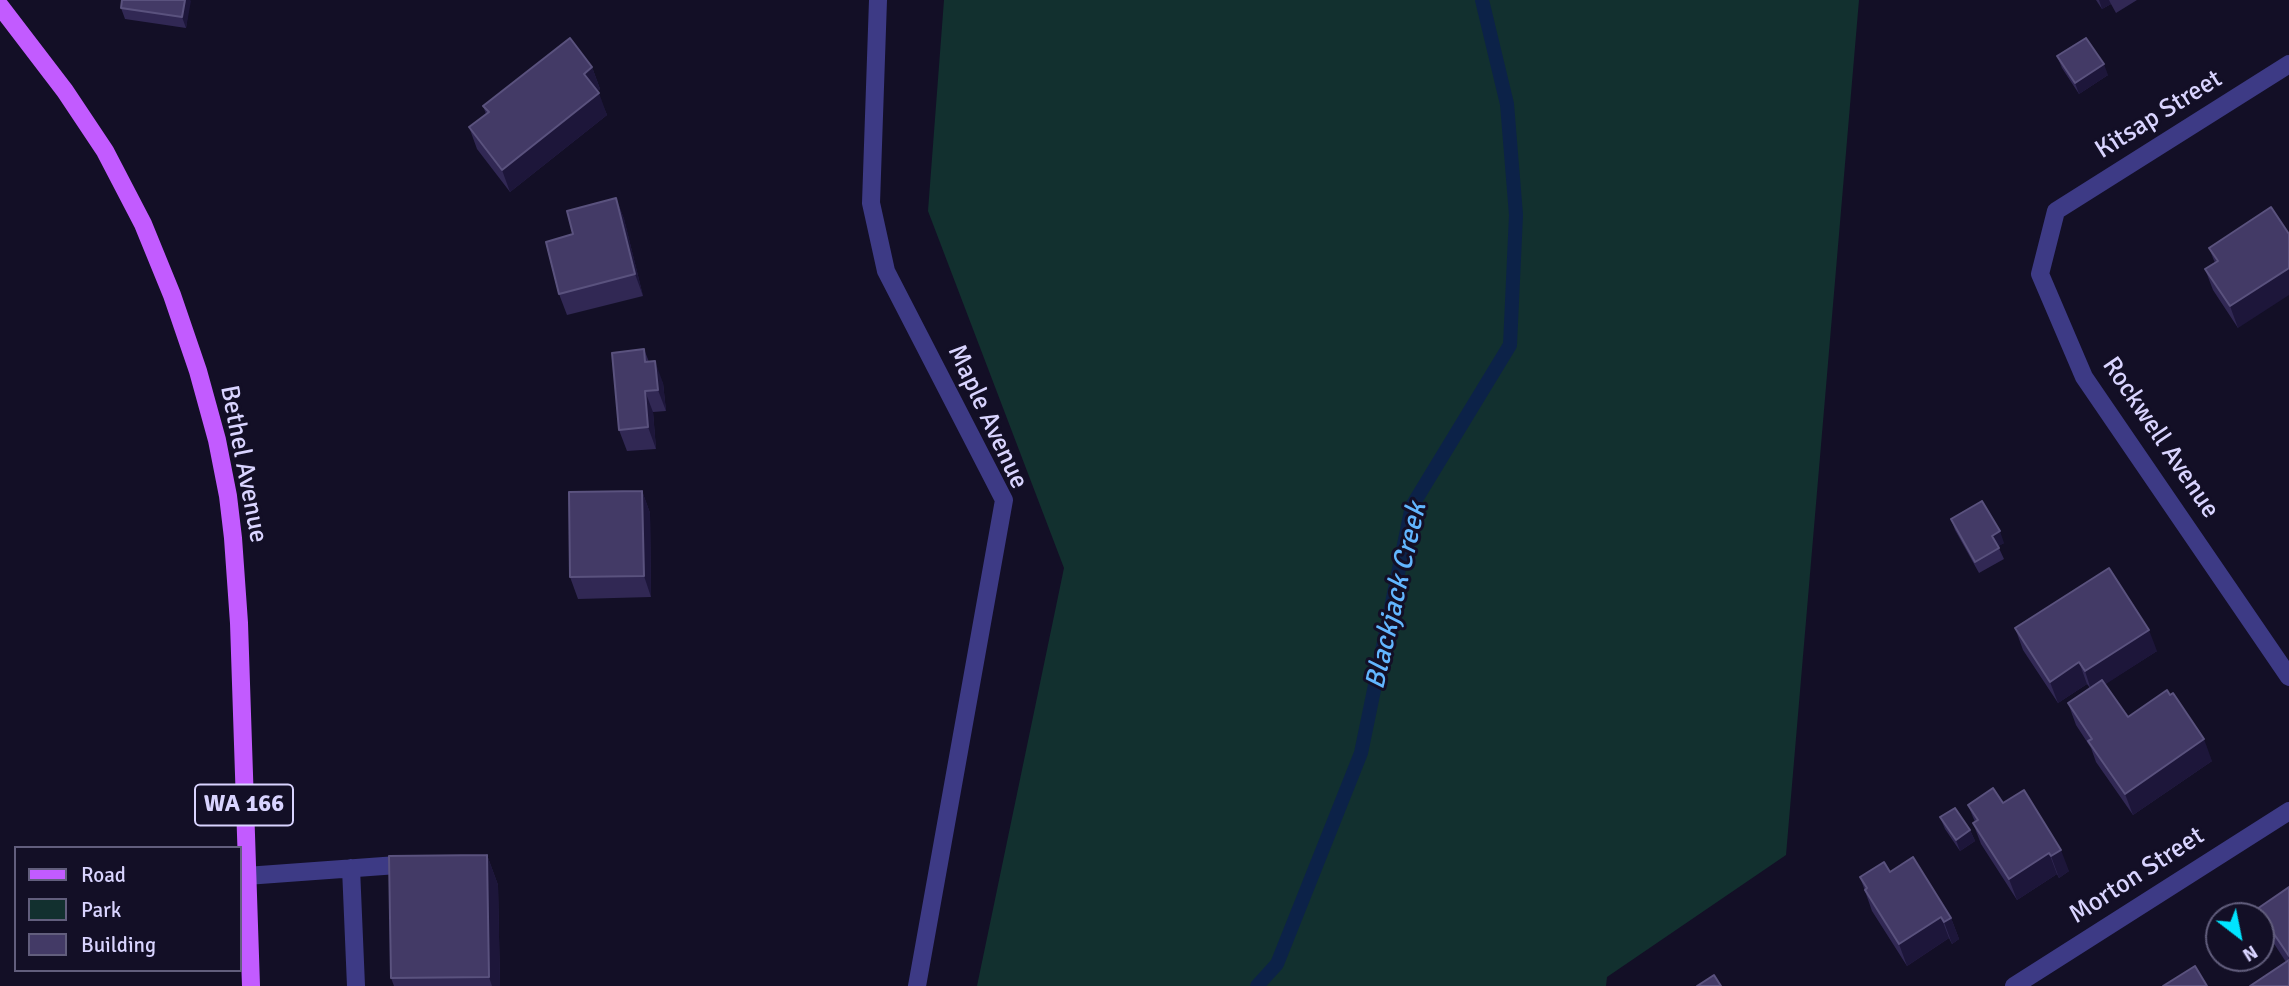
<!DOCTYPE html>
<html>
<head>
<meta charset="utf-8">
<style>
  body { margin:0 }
  #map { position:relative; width:2289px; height:986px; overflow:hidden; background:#130f26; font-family:Signika,sans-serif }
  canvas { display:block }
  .legend { position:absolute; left:14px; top:846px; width:228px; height:126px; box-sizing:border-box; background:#130f26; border:2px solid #625e7d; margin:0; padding:9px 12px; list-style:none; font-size:21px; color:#d9d4ff }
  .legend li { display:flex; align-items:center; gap:14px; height:35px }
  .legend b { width:35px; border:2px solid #625e7d }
  .north { position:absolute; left:2205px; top:902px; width:70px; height:70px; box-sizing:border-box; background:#130f26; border:2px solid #625e7d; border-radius:50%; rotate:148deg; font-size:19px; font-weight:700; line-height:28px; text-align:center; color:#d9d4ff }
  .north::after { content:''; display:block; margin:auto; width:24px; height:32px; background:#00e5ff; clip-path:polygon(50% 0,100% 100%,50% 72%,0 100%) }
</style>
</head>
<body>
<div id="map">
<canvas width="2289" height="986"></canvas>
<ul class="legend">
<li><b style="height:9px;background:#c25bff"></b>Road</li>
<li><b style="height:19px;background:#12302f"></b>Park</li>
<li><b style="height:19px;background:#433a66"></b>Building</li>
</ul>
<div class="north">N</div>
</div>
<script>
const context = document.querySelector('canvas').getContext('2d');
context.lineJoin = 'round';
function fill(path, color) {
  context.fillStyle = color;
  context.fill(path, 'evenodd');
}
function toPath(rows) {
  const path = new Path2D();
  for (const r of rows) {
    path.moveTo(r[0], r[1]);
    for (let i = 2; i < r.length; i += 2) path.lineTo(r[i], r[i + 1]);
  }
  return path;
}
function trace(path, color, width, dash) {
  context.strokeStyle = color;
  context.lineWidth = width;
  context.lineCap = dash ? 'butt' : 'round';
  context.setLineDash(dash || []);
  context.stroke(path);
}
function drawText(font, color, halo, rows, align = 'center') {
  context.font = font + ' Signika,sans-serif';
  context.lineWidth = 6;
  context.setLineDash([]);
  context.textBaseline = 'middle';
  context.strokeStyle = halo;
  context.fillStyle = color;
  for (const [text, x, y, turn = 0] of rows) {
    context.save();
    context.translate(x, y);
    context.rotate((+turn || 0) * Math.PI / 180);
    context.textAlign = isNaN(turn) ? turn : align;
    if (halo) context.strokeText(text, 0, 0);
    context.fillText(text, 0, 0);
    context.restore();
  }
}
fill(toPath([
  [944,0,1859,0,1786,855,1607,977,1606,986,977,986,1064,568,928,211]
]), '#12302f');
trace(toPath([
  [1257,986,1277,964,1361,753,1412,506,1510,345,1516,215,1507,104,1482,0]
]), '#0c2248', 14);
trace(toPath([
  [878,0,871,203,886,271,1004,500,917,986],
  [2289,64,2056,211,2040,274,2084,377,2289,677],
  [351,868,356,986],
  [246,876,411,864],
  [2014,986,2289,811]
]), '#3d3a85', 18);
trace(toPath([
  [0,6,65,91,105,151,143,224,172,295,198,371,217,440,228,496,233,538,239,623,251,986]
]), '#c25bff', 18);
fill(toPath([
  [122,0,190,0,186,28,125,19,121,8],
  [2096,0,2137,0,2116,13,2111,4,2102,9],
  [2057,56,2108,75,2079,94,2062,68],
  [592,67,600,89,597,91,607,115,510,192,477,149,469,127,486,114,483,106],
  [616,198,624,219,643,296,567,315,559,294,573,234],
  [2271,207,2238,328,2213,290,2205,269,2215,263,2209,248],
  [644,349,649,362,663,383,666,411,653,412,656,449,627,451,619,430],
  [642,491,650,513,651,597,578,599,570,577],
  [1951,519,2004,543,1998,546,2004,559,1979,573,1955,530],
  [2015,628,2157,651,2105,684,2128,717,2212,761,2133,815,2096,762,2091,748,2076,725,2068,703,2090,688,2087,684,2058,703,2023,650],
  [2003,803,2069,871,2059,878,2057,874,2017,900,1981,844,1973,823,1975,822,1968,805],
  [1940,817,1970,830,1975,841,1960,851,1945,829],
  [487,855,498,885,500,986,394,986,391,978],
  [1890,872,1951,918,1959,939,1952,944,1949,938,1907,966,1872,911,1860,877],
  [2289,887,2289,986,2286,962,2265,930,2261,916,2260,916,2257,909]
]), '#312854');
fill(toPath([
  [185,0,190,0,191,1,186,28,182,17],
  [2099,0,2109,0,2111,4,2102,9],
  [2104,64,2108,75,2079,94,2075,83],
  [592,67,600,89,592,95,584,74],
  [599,93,607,115,510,192,502,170],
  [616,198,624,219,643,296,635,274],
  [2289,268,2289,295,2238,328,2230,306],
  [655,361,663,383,666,411,658,390],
  [645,391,653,412,656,449,648,427],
  [642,491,650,513,651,597,644,576],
  [2000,531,2004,543,1997,547,1992,536],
  [2149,630,2157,651,2092,693,2085,671],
  [2079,662,2087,684,2058,703,2050,682],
  [2204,739,2212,761,2133,815,2125,794],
  [1970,830,1975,841,1960,851,1956,840],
  [2061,850,2069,871,2059,878,2051,856],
  [2049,853,2057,874,2017,900,2009,879],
  [487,855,498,885,500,986,492,986,489,977],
  [1941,917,1949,938,1907,966,1899,944],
  [1951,918,1959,939,1952,944,1944,922]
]), '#1d163a');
const building = toPath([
  [122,0,185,0,182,17,121,8,122,0],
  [570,38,592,67,584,74,599,93,502,170,469,127,489,112,483,106,570,38],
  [2086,38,2104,64,2075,83,2057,56,2086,38],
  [616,198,635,274,559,294,546,242,573,234,567,211,616,198],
  [2271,207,2289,234,2289,268,2230,306,2205,269,2218,261,2209,248,2271,207],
  [644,349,645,362,655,361,658,390,645,391,648,427,619,430,612,353,644,349],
  [642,491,644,576,570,577,569,492,642,491],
  [1982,501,2000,531,1992,536,1999,548,1975,562,1951,519,1982,501],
  [2109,568,2149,630,2085,671,2079,662,2050,682,2015,628,2109,568],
  [2102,680,2128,717,2167,690,2170,695,2173,693,2204,739,2125,794,2088,741,2092,739,2068,703,2102,680],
  [1993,788,2003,803,2024,790,2061,850,2051,856,2049,853,2009,879,1973,823,1978,820,1968,805,1993,788],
  [1955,808,1970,830,1956,840,1940,817,1955,808],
  [487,855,489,977,391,978,389,856,487,855],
  [1913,857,1951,918,1944,922,1941,917,1899,944,1865,890,1867,888,1860,877,1884,862,1890,872,1913,857],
  [2289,887,2289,956,2257,909,2289,887],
  [2289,960,2289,986,2250,986,2289,960],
  [2195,966,2207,986,2163,986,2195,966],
  [1714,975,1721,986,1697,986,1714,975]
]);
fill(building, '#433a66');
trace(building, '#5a527e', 2);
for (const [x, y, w] of [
  [244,805,98]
]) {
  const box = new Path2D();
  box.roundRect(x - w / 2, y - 20.5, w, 41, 5);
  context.fillStyle = '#130f26';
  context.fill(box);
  trace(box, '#d9d4ff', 2);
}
drawText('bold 24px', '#d9d4ff', null, [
  ["WA 166",244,805]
]);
drawText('26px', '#d9d4ff', '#130f26', [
  ["Kitsap Street",2159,115,-32],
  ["Maple Avenue",987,417,65],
  ["Rockwell Avenue",2160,438,56],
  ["Bethel Avenue",243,464,79],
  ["Morton Street",2137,876,-33]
]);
drawText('italic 28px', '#62b6ff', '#130f26', [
  ["Blackjack Creek",1397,596,-77]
]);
</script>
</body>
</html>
